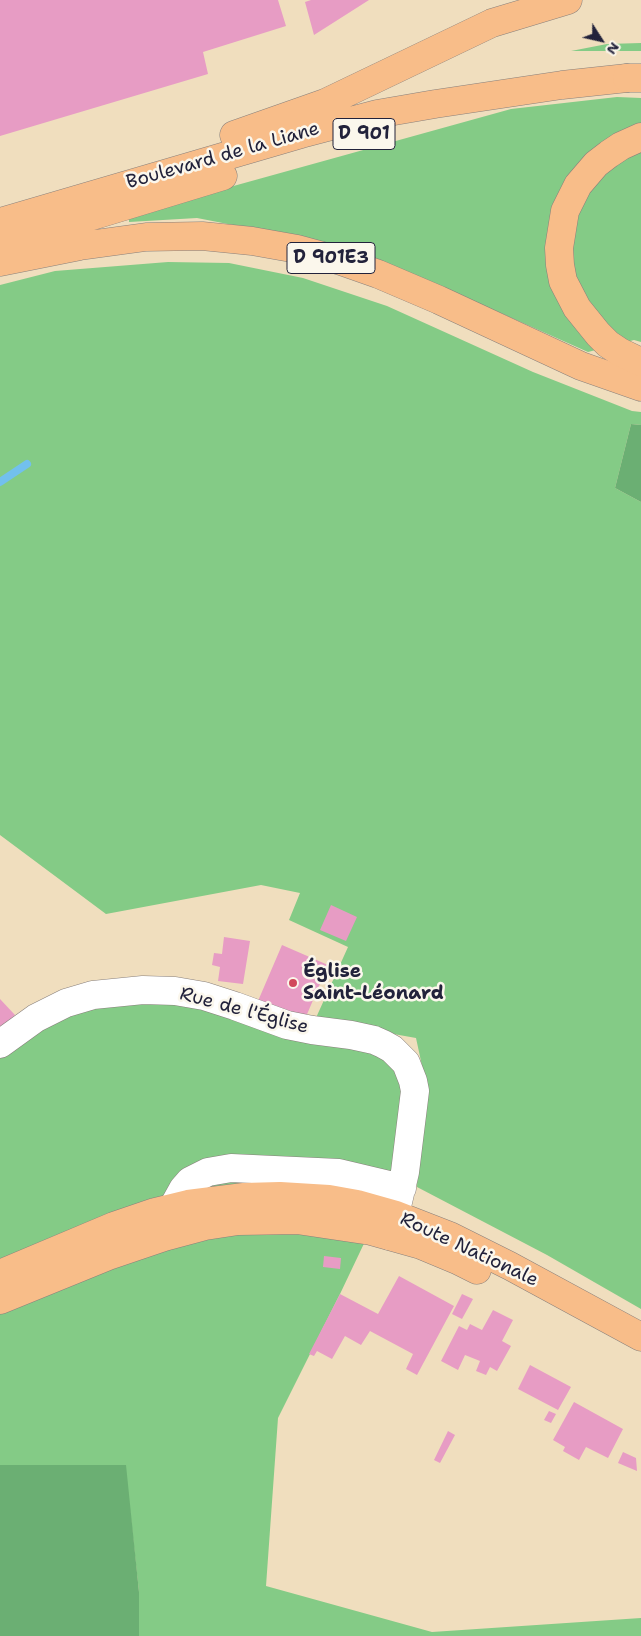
<!DOCTYPE html>
<html>
<head>
<meta charset="utf-8">
<style>
  body { margin:0 }
  #map { position:relative; width:641px; height:1636px; overflow:hidden; background:#f0debe; font-family:"Shantell Sans",sans-serif }
  canvas { display:block }
  .north { position:absolute; left:576px; top:15px; width:50px; height:50px; -webkit-text-stroke:4px #fbf7ec; paint-order:stroke; rotate:125deg; font-size:14px; font-weight:700; line-height:20px; text-align:center; color:#22223b }
  .north::after { content:''; display:block; margin:auto; width:18px; height:22px; background:#22223b; clip-path:polygon(50% 0,100% 100%,50% 72%,0 100%) }
</style>
</head>
<body>
<div id="map">
<canvas width="641" height="1636"></canvas>
<div class="north">N</div>
</div>
<script>
const context = document.querySelector('canvas').getContext('2d');
context.lineJoin = 'round';
function fill(path, color) {
  context.fillStyle = color;
  context.fill(path, 'evenodd');
}
function toPath(rows) {
  const path = new Path2D();
  for (const r of rows) {
    path.moveTo(r[0], r[1]);
    for (let i = 2; i < r.length; i += 2) path.lineTo(r[i], r[i + 1]);
  }
  return path;
}
function trace(path, color, width, dash) {
  context.strokeStyle = color;
  context.lineWidth = width;
  context.lineCap = dash ? 'butt' : 'round';
  context.setLineDash(dash || []);
  context.stroke(path);
}
function drawText(font, color, halo, rows, align = 'center') {
  context.font = font + ' "Shantell Sans",sans-serif';
  context.lineWidth = 5;
  context.setLineDash([]);
  context.textBaseline = 'middle';
  context.strokeStyle = halo;
  context.fillStyle = color;
  for (const [text, x, y, turn = 0] of rows) {
    context.save();
    context.translate(x, y);
    context.rotate((+turn || 0) * Math.PI / 180);
    context.textAlign = isNaN(turn) ? turn : align;
    if (halo) context.strokeText(text, 0, 0);
    context.fillText(text, 0, 0);
    context.restore();
  }
}
fill(toPath([
  [641,43,641,51,571,51,607,44],
  [617,97,641,98,641,342,634,340,588,352,496,311,269,232,197,218,129,222,129,215,511,109],
  [168,262,229,263,303,278,387,306,533,372,632,411,641,412,641,425,631,424,615,488,641,502,641,1309,547,1255,417,1187,418,1155,427,1089,416,1038,315,1020,348,947,289,920,300,893,261,885,106,914,0,835,0,285,55,271],
  [141,997,191,1004,365,1044,404,1076,403,1120,388,1193,340,1294,278,1418,266,1586,432,1632,641,1618,641,1636,139,1636,139,1592,125,1465,0,1465,0,1056,69,1009]
]), '#84cb86');
fill(toPath([
  [631,424,641,425,641,502,615,488],
  [0,1465,126,1465,139,1592,139,1636,0,1636]
]), '#6baf73');
trace(toPath([
  [0,482,27,464]
]), '#72c0ed', 8);
fill(toPath([
  [0,0,278,0,286,26,203,52,208,74,0,136],
  [311,0,369,0,314,35,305,2],
  [331,905,357,917,346,941,320,930],
  [224,937,250,941,243,984,218,981,220,967,212,965,214,953,222,954],
  [282,945,328,965,305,1019,258,1001],
  [0,999,15,1015,0,1030],
  [324,1256,341,1258,340,1269,323,1267],
  [399,1276,454,1306,417,1375,406,1369,413,1354,370,1331,361,1345,345,1336,332,1359,317,1351,314,1356,309,1354,340,1294,378,1314],
  [462,1294,473,1299,462,1319,452,1314],
  [493,1310,513,1320,502,1341,511,1346,497,1371,490,1367,486,1375,476,1371,480,1361,465,1355,458,1370,441,1361,459,1326,467,1330,470,1324,482,1330],
  [530,1365,571,1387,558,1410,518,1389],
  [574,1402,623,1429,608,1458,586,1447,579,1460,563,1451,565,1447,553,1440],
  [549,1411,556,1414,551,1423,544,1420],
  [448,1431,455,1435,440,1463,434,1460],
  [623,1452,636,1458,637,1471,618,1463]
]), '#e79cc4');
const minor = toPath([
  [0,1044,36,1018,66,1003,93,995,143,990,175,991,204,996,235,1006,287,1025,312,1030,351,1035,374,1040,383,1044,392,1049,406,1063,413,1081,415,1091,405,1172,390,1236],
  [173,1207,183,1189,190,1181,208,1172,231,1168,339,1173,402,1188]
]);
const major = toPath([
  [234,135,325,103,492,23,568,0],
  [0,222,301,134,377,114,435,104,562,85,627,78],
  [0,244,223,176],
  [0,262,80,246,146,237,202,236,252,241,297,249,341,261,378,274,439,300,581,366,641,387],
  [0,1274,114,1226,155,1212,188,1204,244,1197,280,1196,329,1199,357,1204,396,1215,450,1236,510,1266,641,1337],
  [0,1300,108,1256,164,1237,205,1226,238,1221,297,1220,371,1231,421,1245,457,1260,477,1270]
]);
const highway = toPath([
  [627,78,641,78],
  [641,137,621,146,609,154,596,164,578,185,565,211,559,248,560,265,563,281,577,308,598,334,608,344,620,352,641,362]
]);
trace(minor, '#89807c', 29);
trace(major, '#89807c', 29);
trace(highway, '#89807c', 29);
trace(minor, '#fff', 28);
trace(major, '#f8bd89', 28);
trace(highway, '#f8bd89', 28);
for (const [x, y, r, color] of [
  [293,983,5,"#d1495b"]
]) {
  const dot = new Path2D();
  dot.arc(x, y, r, 0, 2 * Math.PI);
  context.fillStyle = color;
  context.fill(dot);
  trace(dot, '#fbf7ec', 2);
}
for (const [x, y, w] of [
  [364,134,62],
  [331,258,88]
]) {
  const box = new Path2D();
  box.roundRect(x - w / 2, y - 15.5, w, 31, 4);
  context.fillStyle = '#fbf7ec';
  context.fill(box);
  trace(box, '#22223b', 1);
}
drawText('bold 18px', '#22223b', null, [
  ["D 901",364,134],
  ["D 901E3",331,258]
]);
drawText('19px', '#22223b', '#fbf7ec', [
  ["Boulevard de la Liane",223,156,-16],
  ["Rue de l'Église",244,1011,15],
  ["Route Nationale",469,1250,25]
]);
drawText('bold 19px', '#22223b', '#fbf7ec', [
  ["Église",303,972],
  ["Saint-Léonard",303,994]
], 'left');
</script>
</body>
</html>
